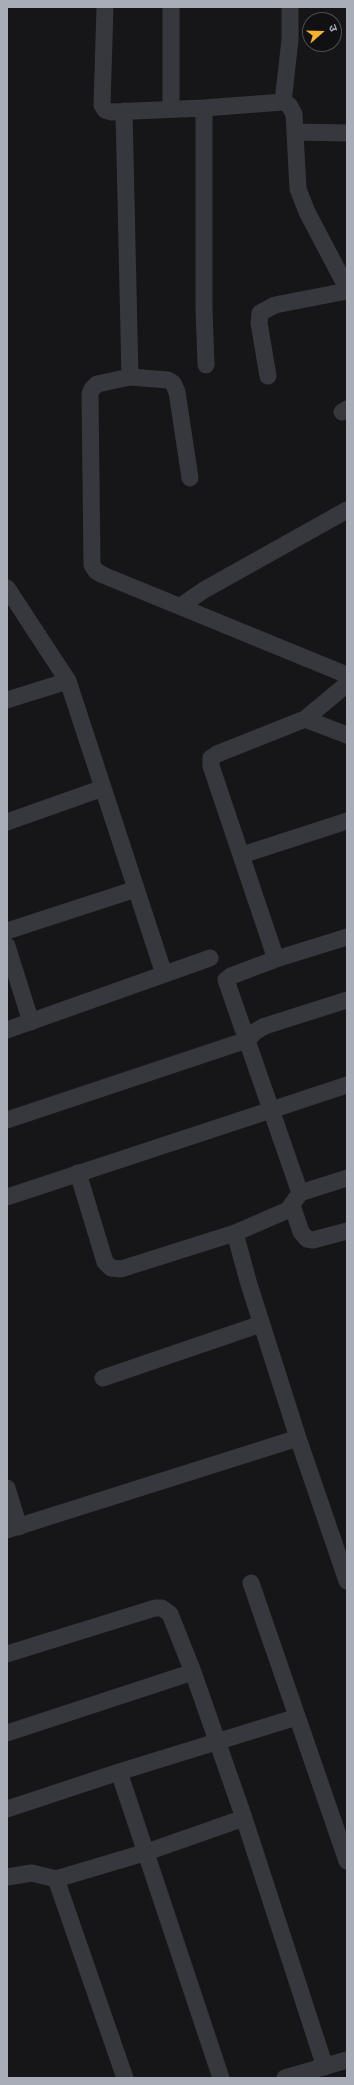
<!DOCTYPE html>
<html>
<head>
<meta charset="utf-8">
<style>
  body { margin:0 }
  #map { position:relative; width:354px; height:2085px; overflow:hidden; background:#161618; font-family:"DejaVu Sans","Noto Sans Devanagari",sans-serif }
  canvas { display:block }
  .frame { position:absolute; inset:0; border:8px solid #a8adb8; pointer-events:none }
  .north { position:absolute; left:302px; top:12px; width:40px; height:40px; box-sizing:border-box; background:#111113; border:1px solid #4d4f55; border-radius:50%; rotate:70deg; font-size:11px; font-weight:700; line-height:16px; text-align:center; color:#a8adb8 }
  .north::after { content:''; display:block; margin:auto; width:14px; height:18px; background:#f2b134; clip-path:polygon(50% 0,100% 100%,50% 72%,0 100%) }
</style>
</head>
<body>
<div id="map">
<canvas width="354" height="2085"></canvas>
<div class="frame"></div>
<div class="north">उ</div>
</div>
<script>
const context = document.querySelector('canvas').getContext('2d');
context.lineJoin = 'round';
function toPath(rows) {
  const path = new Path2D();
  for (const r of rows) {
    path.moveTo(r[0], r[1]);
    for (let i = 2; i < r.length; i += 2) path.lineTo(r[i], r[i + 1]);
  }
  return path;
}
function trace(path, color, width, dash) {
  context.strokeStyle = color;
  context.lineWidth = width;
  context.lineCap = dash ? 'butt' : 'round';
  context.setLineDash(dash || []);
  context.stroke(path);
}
trace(toPath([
  [105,7,102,105,105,110,111,112,204,108,283,102,289,105,294,114,298,189,307,212,347,288],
  [283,102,290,40,290,7],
  [204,108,204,309,206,365],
  [171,109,171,7],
  [124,111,130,377,97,384,92,389,90,394,92,565,96,571,103,575,347,675],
  [295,132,347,133],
  [268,376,259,323,260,313,275,305,347,291],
  [130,377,168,380,173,383,177,392,190,478],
  [342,412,347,409],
  [7,588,68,681,164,974],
  [181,606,204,590,347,510],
  [347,684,305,719,347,735],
  [7,700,68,681],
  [7,822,103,788],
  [242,855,347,821],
  [7,931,136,889],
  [7,946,31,1022],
  [276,959,211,766,211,758,217,754,305,719],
  [7,1030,210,958],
  [7,1120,247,1040,256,1031,265,1026,347,1000],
  [78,1173,105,1262,111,1268,121,1269,235,1233,248,1281,298,1438,347,1581],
  [300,1193,226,980,231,976,276,959,347,937],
  [7,1197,347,1085],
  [292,1205,301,1232,307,1239,313,1240,347,1231],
  [235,1233,288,1210,300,1193,347,1178],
  [103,1378,261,1324],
  [7,1488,19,1527],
  [7,1530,298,1438],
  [251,1583,347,1861],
  [7,1654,155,1608,162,1608,170,1614,193,1672],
  [7,1733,193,1672,244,1818,325,2067],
  [119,1772,221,2078],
  [7,1809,119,1772,297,1717],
  [7,1877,32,1873,56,1879],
  [125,2078,56,1879,147,1852,244,1818],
  [285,2078,347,2060]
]), '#37383d', 17);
</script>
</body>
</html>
